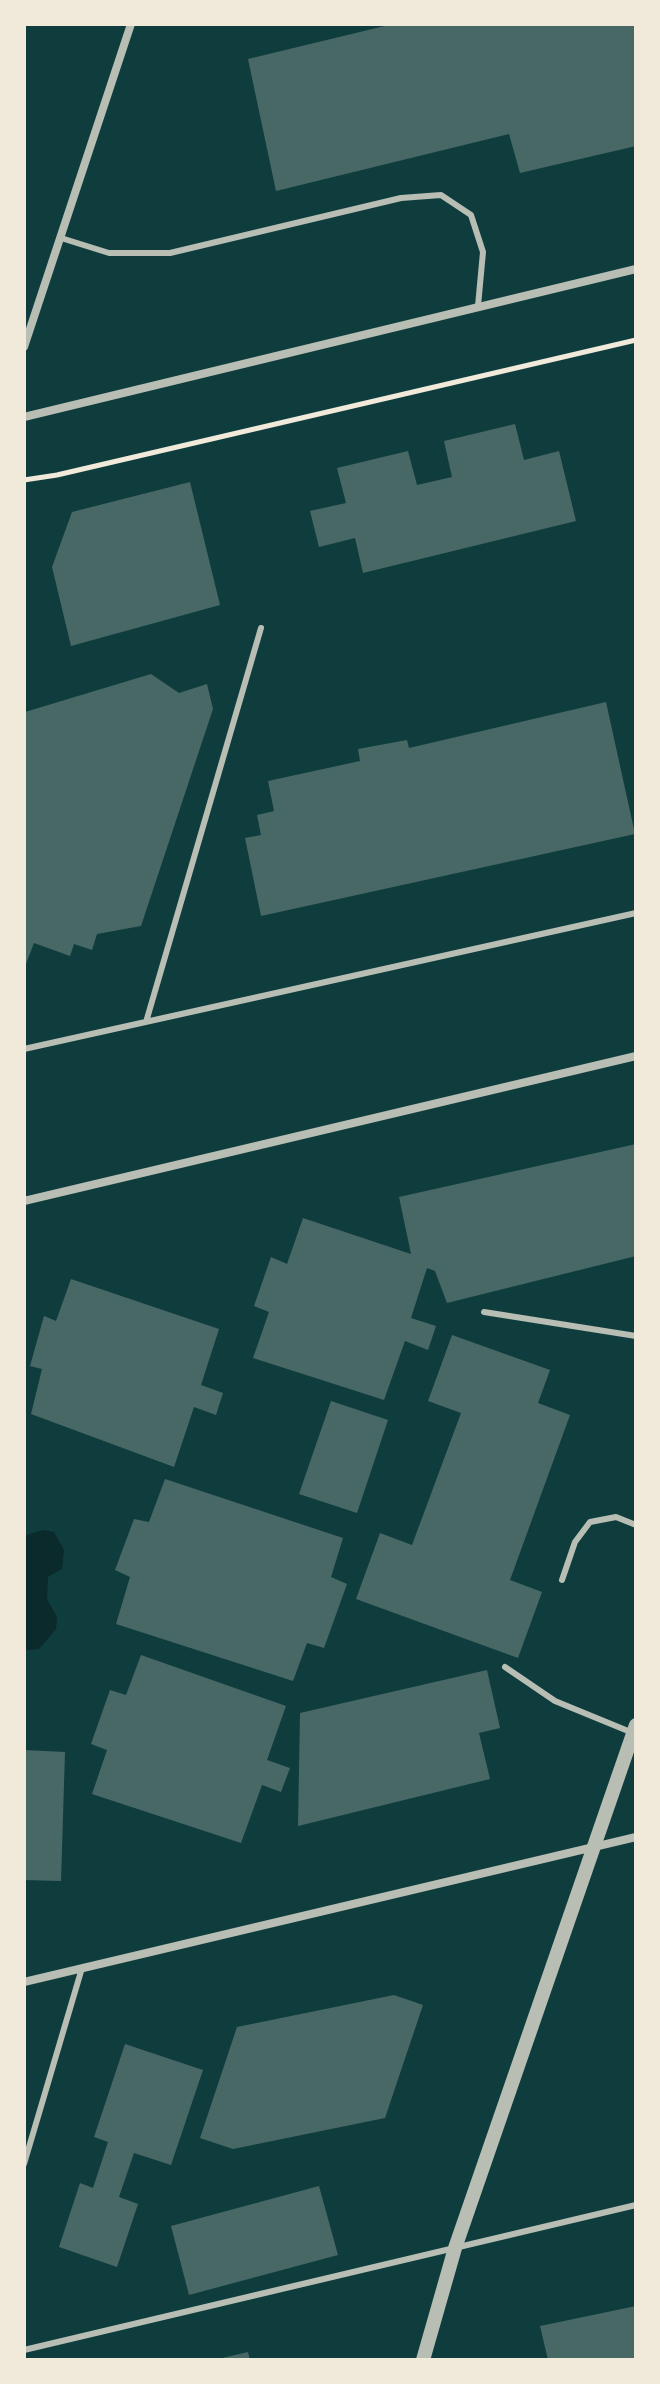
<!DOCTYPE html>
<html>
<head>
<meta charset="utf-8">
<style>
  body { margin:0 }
  #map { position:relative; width:660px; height:2384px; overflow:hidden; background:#0f3d3e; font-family:Figtree,sans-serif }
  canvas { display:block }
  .frame { position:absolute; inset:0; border:26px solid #f1e9da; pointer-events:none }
</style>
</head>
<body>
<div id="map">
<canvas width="660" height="2384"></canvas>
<div class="frame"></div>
</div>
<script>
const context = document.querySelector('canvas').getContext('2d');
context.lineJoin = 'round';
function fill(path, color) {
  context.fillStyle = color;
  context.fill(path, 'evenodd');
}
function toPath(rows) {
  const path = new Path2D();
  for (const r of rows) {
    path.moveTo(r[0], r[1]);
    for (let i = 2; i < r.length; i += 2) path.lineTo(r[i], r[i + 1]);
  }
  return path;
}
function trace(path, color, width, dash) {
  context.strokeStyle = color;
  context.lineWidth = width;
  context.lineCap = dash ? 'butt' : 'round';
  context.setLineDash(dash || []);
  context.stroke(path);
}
fill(toPath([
  [43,1530,54,1532,64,1550,62,1569,48,1577,47,1599,57,1617,56,1629,39,1649,24,1650,24,1536]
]), '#0a2a2b');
fill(toPath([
  [393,24,636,24,636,146,520,173,509,134,276,191,248,59],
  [515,424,524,460,559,451,576,521,363,573,355,538,319,547,310,511,346,503,337,468,408,451,417,485,452,477,444,441],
  [190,482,220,605,71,646,52,567,72,512],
  [151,674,179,693,207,684,213,709,141,926,97,934,92,950,74,944,70,956,34,943,24,969,25,712],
  [606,702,635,834,261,916,245,838,261,835,257,815,274,811,268,781,360,761,358,749,407,740,409,748],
  [636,1144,636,1256,447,1303,435,1271,427,1268,411,1318,436,1326,428,1350,405,1341,384,1400,253,1358,269,1312,254,1306,271,1257,287,1264,303,1218,411,1254,399,1197],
  [71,1279,219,1329,201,1385,223,1393,216,1415,194,1407,174,1467,31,1414,42,1369,30,1366,44,1316,56,1321],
  [452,1335,550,1370,538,1403,570,1415,510,1580,542,1592,518,1658,356,1599,380,1533,412,1545,461,1413,428,1401],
  [331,1401,388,1420,357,1513,299,1494],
  [165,1479,343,1538,331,1577,347,1584,324,1648,307,1643,293,1681,116,1624,130,1577,115,1570,134,1519,149,1522],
  [141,1655,286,1706,267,1760,290,1768,281,1792,262,1785,241,1843,92,1794,107,1750,91,1744,110,1690,126,1695],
  [487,1670,500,1728,479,1733,490,1779,298,1826,300,1713],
  [24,1750,65,1752,61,1881,24,1880],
  [394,1995,423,2005,385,2118,233,2149,200,2138,237,2027],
  [125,2044,203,2070,171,2165,134,2153,119,2197,138,2204,117,2267,59,2247,80,2183,93,2188,108,2142,94,2137],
  [319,2186,338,2255,189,2295,171,2226],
  [636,2306,636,2360,548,2360,540,2326],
  [248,2352,250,2360,219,2360,218,2359]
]), '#486865');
trace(toPath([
  [24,480,57,475,636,340]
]), '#f1e9da', 5);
trace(toPath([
  [61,238,109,253,170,253,401,198,441,195,471,215,483,252,478,306],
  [146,1022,261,628],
  [24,1049,636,913],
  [484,1312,636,1336],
  [562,1580,575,1542,590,1522,616,1517,636,1525],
  [505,1667,555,1701,633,1733],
  [24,2164,82,1968],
  [24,2350,636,2205]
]), '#b8beb3', 6);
trace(toPath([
  [24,347,131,24],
  [24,417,636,269],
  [24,1201,636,1056],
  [24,1982,636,1837]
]), '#b8beb3', 8);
trace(toPath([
  [423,2360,455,2248,636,1725]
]), '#b8beb3', 14);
</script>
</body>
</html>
